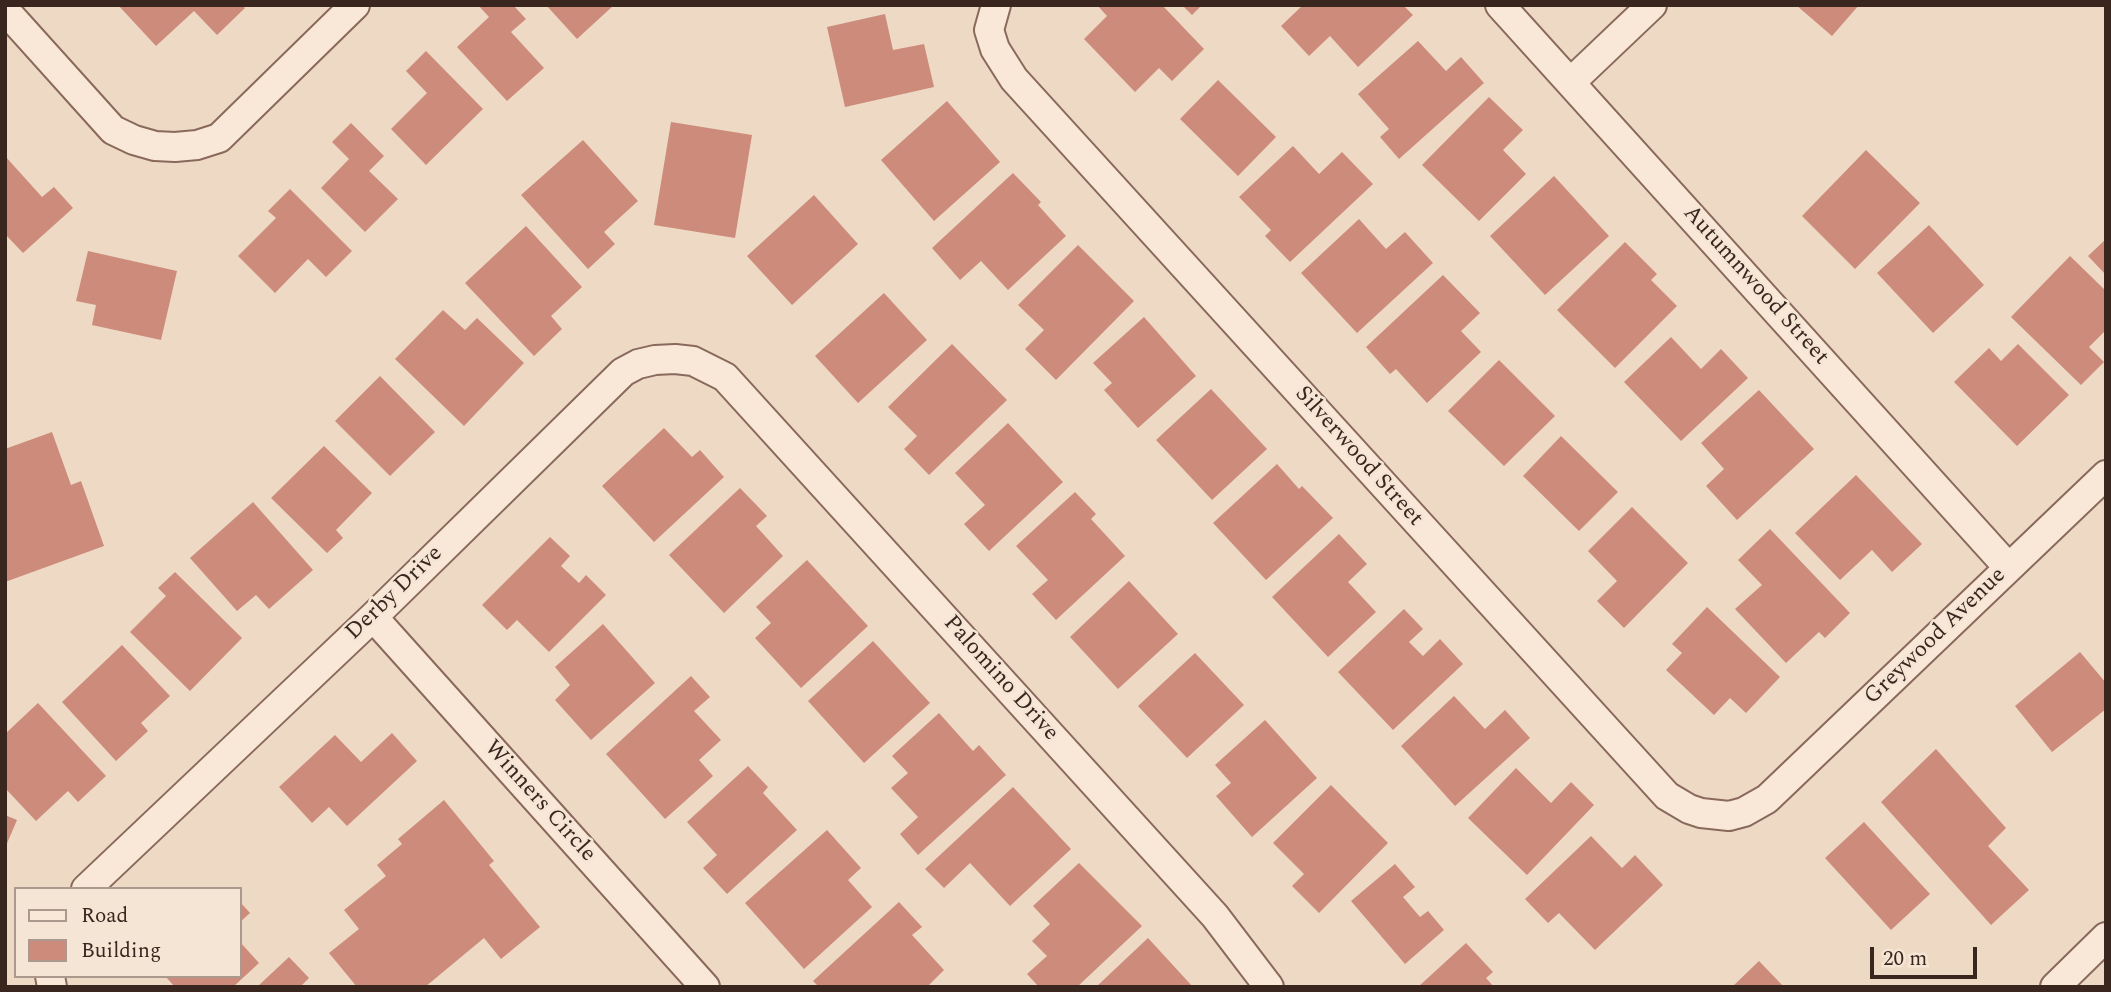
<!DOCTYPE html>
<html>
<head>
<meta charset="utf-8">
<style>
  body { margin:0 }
  #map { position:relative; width:2111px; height:992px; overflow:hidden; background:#eed9c5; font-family:Spectral,serif }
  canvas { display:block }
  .frame { position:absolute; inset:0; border:7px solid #39261f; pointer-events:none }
  .legend { position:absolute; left:14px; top:887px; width:228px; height:91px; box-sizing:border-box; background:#f5e5d4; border:2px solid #aa998c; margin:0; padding:9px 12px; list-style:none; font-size:21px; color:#39261f }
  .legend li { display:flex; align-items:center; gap:14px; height:35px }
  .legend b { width:35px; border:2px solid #aa998c }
  .scale { position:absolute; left:1870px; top:947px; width:107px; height:32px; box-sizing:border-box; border:4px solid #39261f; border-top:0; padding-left:9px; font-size:21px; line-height:24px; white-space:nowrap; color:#39261f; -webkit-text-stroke:5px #f5e5d4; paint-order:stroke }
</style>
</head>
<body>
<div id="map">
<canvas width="2111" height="992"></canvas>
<div class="frame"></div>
<ul class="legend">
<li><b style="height:9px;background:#f9e8d8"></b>Road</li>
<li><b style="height:19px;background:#cc8b7b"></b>Building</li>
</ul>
<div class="scale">20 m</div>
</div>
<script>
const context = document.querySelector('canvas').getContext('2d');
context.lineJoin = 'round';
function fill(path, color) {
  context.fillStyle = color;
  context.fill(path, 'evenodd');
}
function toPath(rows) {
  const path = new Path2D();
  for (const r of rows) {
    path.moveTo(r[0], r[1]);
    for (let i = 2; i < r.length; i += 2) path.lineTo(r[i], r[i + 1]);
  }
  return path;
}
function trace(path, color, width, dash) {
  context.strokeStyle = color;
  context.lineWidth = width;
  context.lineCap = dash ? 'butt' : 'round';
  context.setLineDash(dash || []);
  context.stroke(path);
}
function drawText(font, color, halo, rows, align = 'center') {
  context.font = font + ' Spectral,serif';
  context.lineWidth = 5;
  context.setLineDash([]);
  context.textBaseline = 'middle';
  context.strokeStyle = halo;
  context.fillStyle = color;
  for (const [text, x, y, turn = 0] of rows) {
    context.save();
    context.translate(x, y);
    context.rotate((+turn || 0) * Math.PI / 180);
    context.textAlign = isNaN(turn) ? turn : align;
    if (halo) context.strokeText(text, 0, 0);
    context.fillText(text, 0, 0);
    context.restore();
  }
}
fill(toPath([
  [118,5,242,5,245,8,217,35,194,11,156,46],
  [478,5,513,5,526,19,511,32,544,68,507,101,457,47,489,17],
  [546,5,614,5,577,39],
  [1097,5,1162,5,1204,49,1172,81,1159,68,1135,92,1084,39,1107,16],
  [1182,5,1202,5,1192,15],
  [1303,5,1403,5,1413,15,1358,67,1330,36,1309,56,1281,26],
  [1796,5,1859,5,1832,36],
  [885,14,893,50,924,44,934,87,845,107,827,27],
  [1418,41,1446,71,1461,57,1484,83,1399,159,1380,137,1389,129,1358,94],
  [426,51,483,109,426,165,391,129,427,93,406,71],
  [1218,80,1276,137,1238,176,1180,119],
  [1489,97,1523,130,1503,150,1526,174,1479,221,1422,165],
  [947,101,1000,162,934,221,881,160],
  [671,122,752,135,735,238,654,225],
  [351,123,384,156,369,171,398,199,365,232,321,188,349,159,332,142],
  [583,140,638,201,604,232,615,244,588,269,521,195],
  [1293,146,1319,174,1342,152,1373,184,1290,262,1265,236,1271,230,1239,197],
  [1866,150,1920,203,1855,269,1802,216],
  [5,156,42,197,54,187,73,208,23,253,5,234],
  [1013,173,1041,202,1038,205,1066,236,1008,290,981,261,960,280,932,248],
  [1554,176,1609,236,1545,295,1490,236],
  [290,189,352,251,326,277,308,259,275,293,238,256,276,218,268,211],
  [814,195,858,244,792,305,747,256],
  [1359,219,1386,249,1405,232,1433,263,1357,333,1301,273],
  [1929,225,1984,285,1933,333,1877,273],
  [526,226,582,287,551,316,562,329,534,356,465,283],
  [2106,239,2106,275,2088,256],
  [1625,242,1657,274,1651,280,1677,306,1615,368,1557,310],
  [1078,245,1134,301,1056,380,1025,349,1044,330,1018,305],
  [88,251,177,271,161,340,92,325,96,305,76,301],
  [2070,256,2106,291,2106,330,2089,347,2104,362,2081,385,2011,317],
  [1443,275,1480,313,1461,331,1481,352,1427,403,1396,369,1390,374,1366,347],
  [884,293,927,340,858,403,815,356],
  [443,310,465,330,477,318,524,363,464,426,395,359],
  [1144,317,1196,376,1138,428,1104,390,1112,383,1093,363],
  [1671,337,1701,369,1721,349,1748,378,1681,441,1624,382],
  [952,344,1007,400,929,475,904,449,917,436,888,407],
  [2018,344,2069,395,2017,446,1954,382,1989,348,2001,361],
  [1499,360,1555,416,1504,466,1448,411],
  [380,376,435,432,390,476,335,421],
  [1211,389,1267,449,1212,500,1156,440],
  [1759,390,1814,449,1737,520,1706,486,1724,469,1701,443],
  [1008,423,1063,482,989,551,964,524,985,505,955,473],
  [664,428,692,457,700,450,724,477,654,542,602,486],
  [52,432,71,485,81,481,104,546,5,582,5,449],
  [1561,436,1618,492,1579,531,1523,476],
  [324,446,372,493,336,530,343,538,327,553,271,498],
  [1277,464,1299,489,1302,486,1333,518,1266,580,1213,523],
  [1856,475,1922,544,1892,572,1872,550,1840,580,1795,533],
  [740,488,767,516,756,526,783,556,724,613,669,555],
  [1075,492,1096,514,1091,519,1125,556,1056,620,1032,594,1048,580,1016,546],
  [253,502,313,570,269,609,256,595,237,611,190,558],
  [1632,507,1688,563,1624,628,1597,601,1617,581,1588,551],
  [1770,529,1850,613,1825,638,1819,632,1786,663,1735,609,1762,585,1738,560],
  [1339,534,1367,564,1348,582,1376,612,1328,657,1272,597],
  [550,537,570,556,561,566,579,583,586,575,606,595,549,652,517,620,507,630,482,605],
  [807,560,868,626,801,688,755,638,771,623,756,607],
  [175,572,242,638,190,691,130,632,166,596,158,588],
  [1129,581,1178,634,1118,689,1070,637],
  [1707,607,1780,677,1746,713,1730,698,1714,715,1666,670,1682,653,1672,644],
  [1404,609,1423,629,1409,642,1423,656,1440,639,1463,664,1393,730,1338,672],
  [603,624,655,683,591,740,555,700,570,685,555,667],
  [873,641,930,703,864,763,808,701],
  [122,645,170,696,141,723,148,731,116,761,62,702],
  [2080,652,2106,683,2106,709,2052,752,2015,706],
  [1195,653,1244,705,1187,758,1138,706],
  [691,676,710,697,694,711,721,740,699,760,713,776,665,819,606,754],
  [1454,696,1485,729,1505,710,1530,738,1455,806,1401,746],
  [38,703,106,776,78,802,68,791,36,821,5,788,5,734],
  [939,713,973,751,979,745,1006,775,918,855,900,834,918,817,891,788,908,773,892,756],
  [1265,720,1317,778,1252,837,1216,796,1231,783,1215,765],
  [392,733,417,761,347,826,329,807,312,823,279,787,335,735,361,762],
  [1936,749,2006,828,1988,846,2029,890,1991,925,1881,802],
  [748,766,768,787,763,793,797,830,727,894,703,868,717,855,687,822],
  [1516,768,1551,803,1571,782,1594,805,1527,875,1468,818],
  [1331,785,1388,843,1319,913,1292,886,1304,874,1273,843],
  [1013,787,1071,849,1010,906,970,863,944,888,925,869],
  [444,800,494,861,489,865,540,927,501,959,484,938,425,987,357,987,329,953,359,929,344,910,386,876,377,865,402,844,398,839],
  [5,815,17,820,5,848],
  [1864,822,1930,894,1891,930,1825,858],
  [827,830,861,868,848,880,872,907,804,969,745,903],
  [1591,836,1622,868,1635,855,1663,885,1595,950,1559,913,1548,923,1525,899],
  [1079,863,1142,926,1077,987,1039,987,1027,974,1047,956,1032,941,1050,924,1033,906],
  [1395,864,1415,887,1403,897,1420,917,1428,911,1444,930,1405,964,1351,901],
  [240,902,250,913,240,922],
  [899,902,922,927,912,935,944,970,927,987,819,987,813,981],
  [1148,938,1193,987,1096,987],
  [240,942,259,963,233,987,175,987,165,976,240,976],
  [1466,943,1493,972,1486,978,1494,987,1418,987],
  [289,957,309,978,300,987,257,987],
  [1759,961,1784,987,1732,987]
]), '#cc8b7b');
const minor = toPath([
  [996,5,989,30,995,49,1014,79,1667,796,1689,809,1701,813,1729,816,1744,812,1767,799,2106,475],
  [1500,5,2008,567],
  [5,10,113,130,134,140,155,146,175,147,197,145,219,138,355,5],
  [1571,82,1652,5],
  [373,617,705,987],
  [86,889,373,617,623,372,638,364,655,360,675,359,693,361,725,377,1215,916,1269,987],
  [50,976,52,987],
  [2055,987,2106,937]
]);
trace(minor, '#89695b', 32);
trace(minor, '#f9e8d8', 28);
drawText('23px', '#39261f', '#f5e5d4', [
  ["Autumnwood Street",1755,286,48],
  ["Silverwood Street",1358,457,48],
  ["Derby Drive",395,594,-44],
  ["Greywood Avenue",1936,637,-44],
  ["Palomino Drive",1000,679,48],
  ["Winners Circle",539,802,48]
]);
</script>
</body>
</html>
